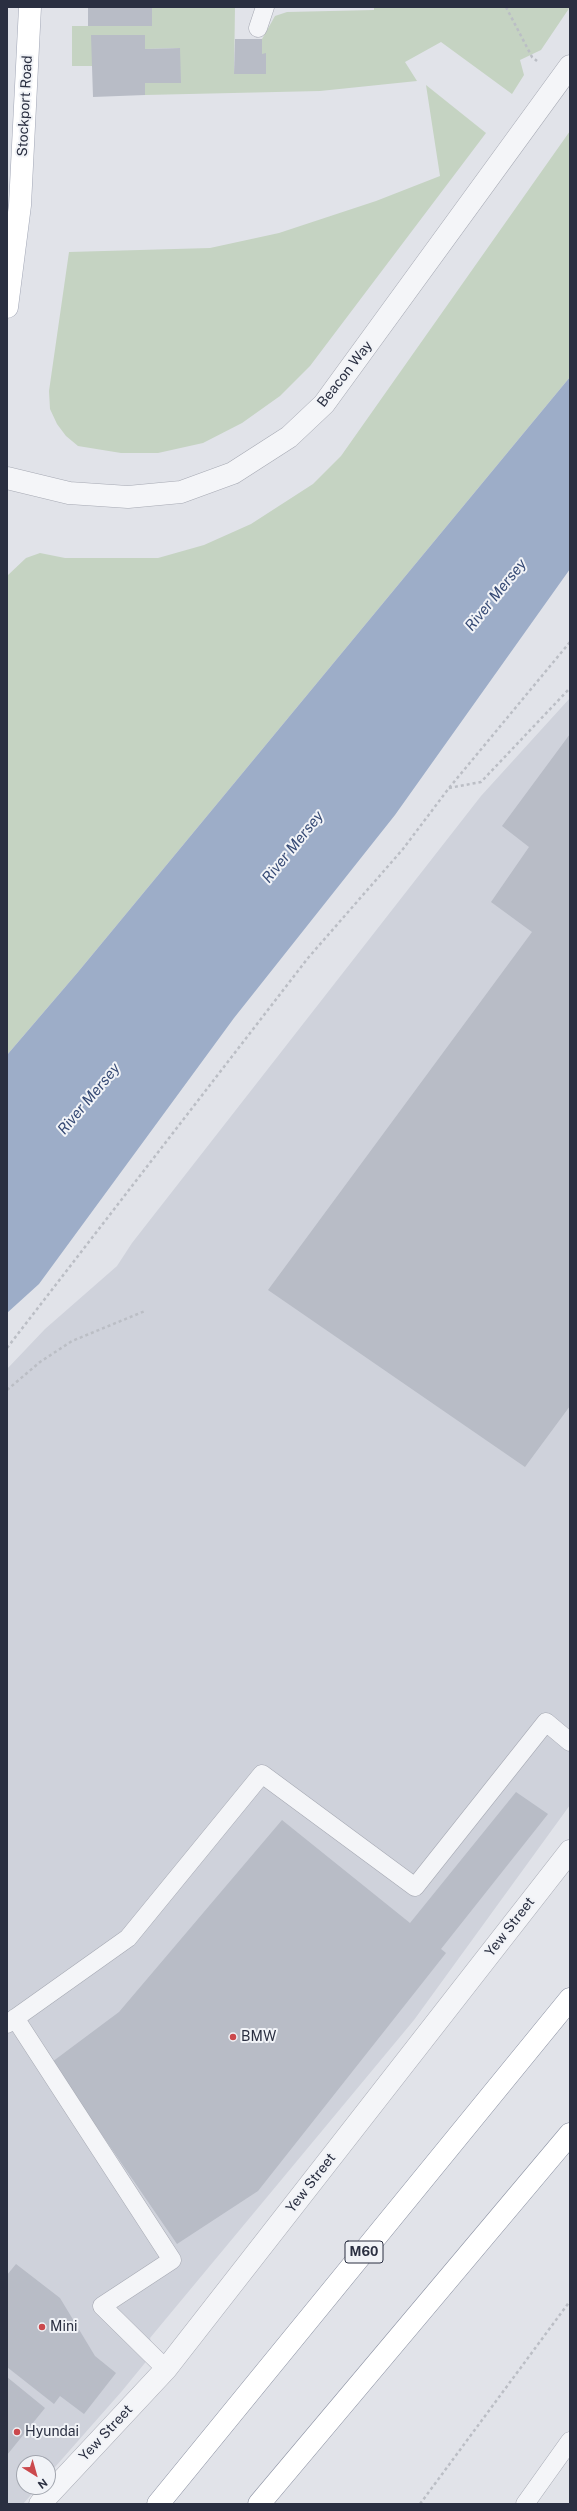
<!DOCTYPE html>
<html>
<head>
<meta charset="utf-8">
<style>
  body { margin:0 }
  #map { position:relative; width:577px; height:2511px; overflow:hidden; background:#e1e3e9; font-family:"Public Sans",sans-serif }
  canvas { display:block }
  .frame { position:absolute; inset:0; border:8px solid #2a2f41; pointer-events:none }
  .north { position:absolute; left:16px; top:2455px; width:40px; height:40px; box-sizing:border-box; background:#f1f3f7; border:1px solid #a1a5ae; border-radius:50%; rotate:143deg; font-size:11px; font-weight:700; line-height:16px; text-align:center; color:#2a2f41 }
  .north::after { content:''; display:block; margin:auto; width:14px; height:18px; background:#cb494d; clip-path:polygon(50% 0,100% 100%,50% 72%,0 100%) }
</style>
</head>
<body>
<div id="map">
<canvas width="577" height="2511"></canvas>
<div class="frame"></div>
<div class="north">N</div>
</div>
<script>
const context = document.querySelector('canvas').getContext('2d');
context.lineJoin = 'round';
function fill(path, color) {
  context.fillStyle = color;
  context.fill(path, 'evenodd');
}
function toPath(rows) {
  const path = new Path2D();
  for (const r of rows) {
    path.moveTo(r[0], r[1]);
    for (let i = 2; i < r.length; i += 2) path.lineTo(r[i], r[i + 1]);
  }
  return path;
}
function trace(path, color, width, dash) {
  context.strokeStyle = color;
  context.lineWidth = width;
  context.lineCap = dash ? 'butt' : 'round';
  context.setLineDash(dash || []);
  context.stroke(path);
}
function drawText(font, color, halo, rows, align = 'center') {
  context.font = font + ' "Public Sans",sans-serif';
  context.lineWidth = 4;
  context.setLineDash([]);
  context.textBaseline = 'middle';
  context.strokeStyle = halo;
  context.fillStyle = color;
  for (const [text, x, y, turn = 0] of rows) {
    context.save();
    context.translate(x, y);
    context.rotate((+turn || 0) * Math.PI / 180);
    context.textAlign = isNaN(turn) ? turn : align;
    if (halo) context.strokeText(text, 0, 0);
    context.fillText(text, 0, 0);
    context.restore();
  }
}
fill(toPath([
  [570,698,570,1805,414,2020,150,2338,152,2344,149,2358,122,2391,48,2475,48,2463,24,2463,24,2487,38,2487,23,2504,7,2504,7,1369,45,1329,117,1266,132,1243,481,796]
]), '#cfd2db');
fill(toPath([
  [152,7,235,7,234,74,266,74,266,54,262,54,262,39,275,16,287,12,374,10,374,7,570,7,541,50,520,60,524,75,512,94,441,42,405,62,417,81,320,91,145,95,145,83,180,48,145,49,144,35,92,35,93,66,72,66,72,26,152,26],
  [426,85,486,133,310,366,280,396,242,423,203,443,158,453,121,453,78,446,66,436,57,424,50,409,49,391,69,252,210,248,279,233,376,201,440,176],
  [570,131,570,377,78,972,7,1055,7,576,26,558,40,553,65,558,158,558,204,545,251,524,313,484,341,456]
]), '#c5d3c2');
fill(toPath([
  [570,377,570,569,395,815,234,1018,39,1284,7,1313,7,1055,78,972]
]), '#9dadc8');
fill(toPath([
  [88,7,152,7,152,26,88,26],
  [91,35,145,35,145,49,180,48,181,83,145,83,145,95,93,97],
  [235,39,262,39,262,54,266,53,266,74,234,74],
  [570,734,570,1406,525,1467,268,1290,532,932,491,902,529,847,502,826],
  [516,1792,548,1814,441,1949,446,1953,258,2191,177,2244,52,2062,119,2012,282,1820,410,1923],
  [16,2264,60,2298,95,2356,116,2373,84,2414,60,2396,54,2404,7,2367,7,2275],
  [7,2377,45,2408,7,2455]
]), '#b8bcc6');
const lane = toPath([
  [258,28,265,7],
  [15,2018,172,2260,102,2306,166,2369],
  [7,2024,128,1938,262,1774,415,1887,546,1722,570,1742],
  [525,2504,570,2441]
]);
const street = toPath([
  [7,478,69,493,128,497,181,492,233,473,289,437,324,404,570,66],
  [40,2504,166,2369,570,1851]
]);
const primary = toPath([
  [7,307,20,205,30,7]
]);
const highway = toPath([
  [158,2504,570,1999],
  [259,2504,570,2134]
]);
trace(lane, '#a6a9b3', 19);
trace(street, '#a6a9b3', 23);
trace(primary, '#a1a6b5', 23);
trace(highway, '#898fa0', 23);
trace(toPath([
  [506,7,532,57,537,61],
  [449,788,481,782,570,688],
  [7,1348,308,958,403,849,449,788,570,642],
  [7,1390,40,1362,72,1341,145,1311],
  [420,2504,570,2301]
]), '#bbbec5', 2.5, [3, 3]);
trace(lane, '#f4f5f8', 18);
trace(street, '#f4f5f8', 22);
trace(primary, '#fff', 22);
trace(highway, '#fff', 22);
for (const [x, y, r, color] of [
  [233,2037,4,"#cb494d"],
  [42,2327,4,"#cb494d"],
  [17,2432,4,"#cb494d"]
]) {
  const dot = new Path2D();
  dot.arc(x, y, r, 0, 2 * Math.PI);
  context.fillStyle = color;
  context.fill(dot);
  trace(dot, '#f1f3f7', 1.5);
}
for (const [x, y, w] of [
  [364,2252,38]
]) {
  const box = new Path2D();
  box.roundRect(x - w / 2, y - 11, w, 22, 3);
  context.fillStyle = '#f1f3f7';
  context.fill(box);
  trace(box, '#2a2f41', 1);
}
drawText('bold 13px', '#2a2f41', null, [
  ["M60",364,2252]
]);
drawText('14px', '#2a2f41', '#f1f3f7', [
  ["Stockport Road",25,106,-87],
  ["Beacon Way",345,374,-52],
  ["Yew Street",510,1927,-52],
  ["Yew Street",311,2183,-52],
  ["Yew Street",106,2433,-47]
]);
drawText('14px', '#2a2f41', '#f1f3f7', [
  ["BMW",241,2037],
  ["Mini",50,2327],
  ["Hyundai",25,2432]
], 'left');
drawText('italic 15px', '#354974', '#f1f3f7', [
  ["River Mersey",496,595,-51],
  ["River Mersey",293,847,-51],
  ["River Mersey",89,1099,-50]
]);
</script>
</body>
</html>
